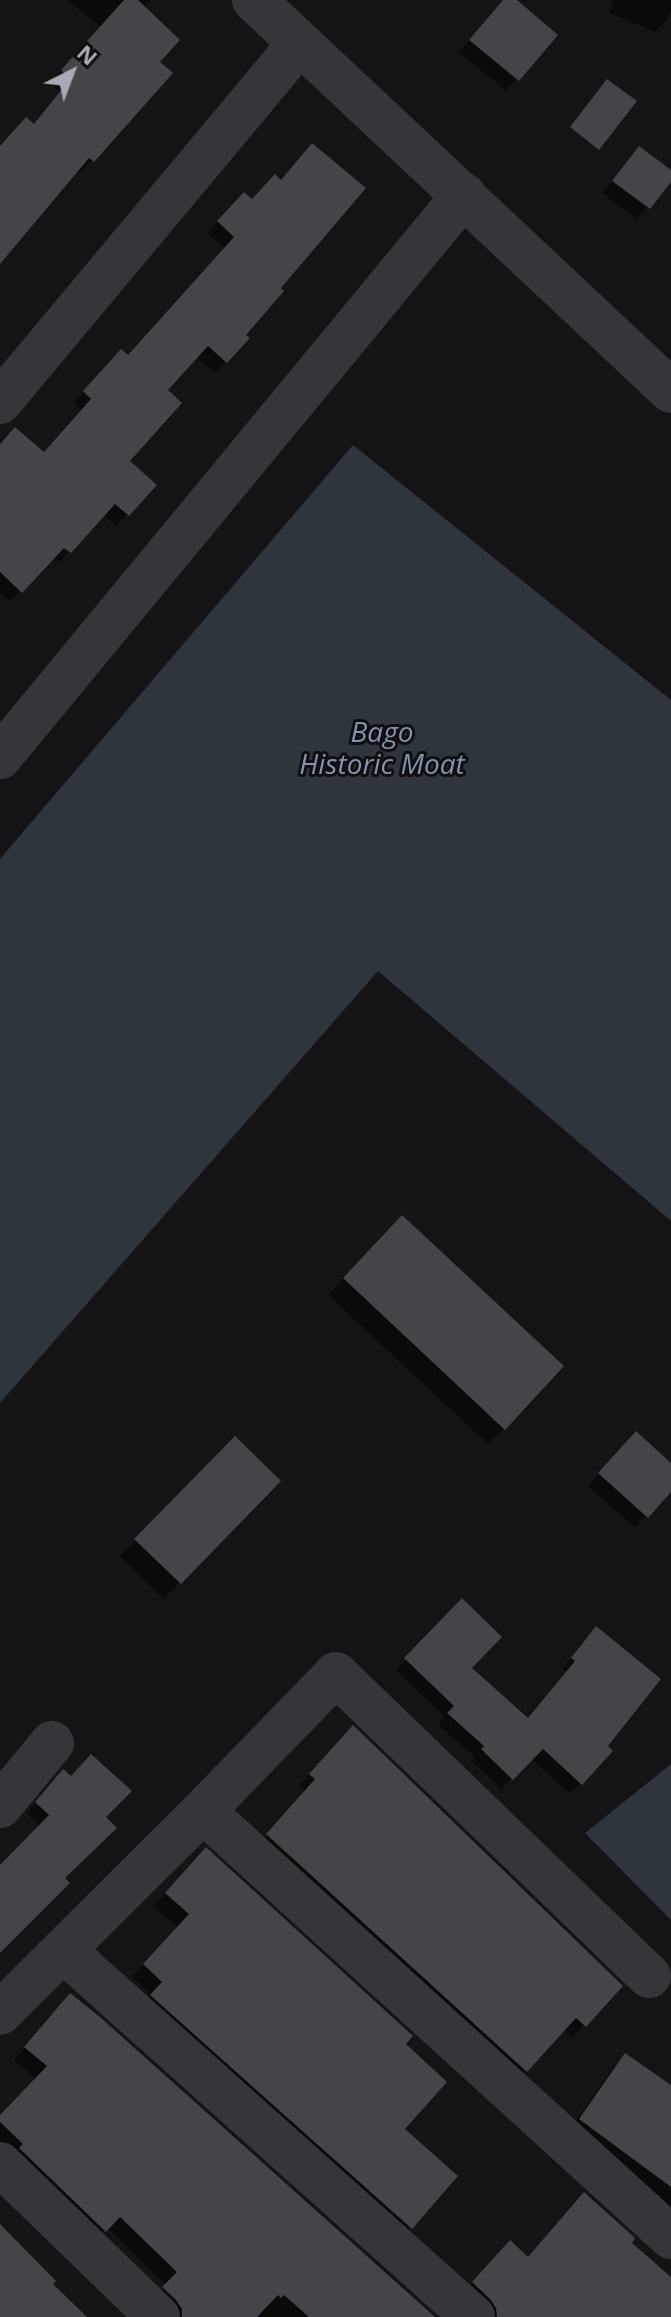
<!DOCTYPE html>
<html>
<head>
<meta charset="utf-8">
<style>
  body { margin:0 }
  #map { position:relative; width:671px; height:2317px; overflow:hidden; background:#141416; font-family:"Open Sans",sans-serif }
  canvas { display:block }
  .north { position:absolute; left:32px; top:32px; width:80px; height:80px; -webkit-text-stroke:6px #0f0f11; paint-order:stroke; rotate:42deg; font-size:22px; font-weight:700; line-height:32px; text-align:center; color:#a8aab5 }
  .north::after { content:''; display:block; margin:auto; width:28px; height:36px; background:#a8aab5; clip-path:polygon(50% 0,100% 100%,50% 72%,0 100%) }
</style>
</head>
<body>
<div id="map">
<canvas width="671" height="2317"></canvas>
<div class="north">N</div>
</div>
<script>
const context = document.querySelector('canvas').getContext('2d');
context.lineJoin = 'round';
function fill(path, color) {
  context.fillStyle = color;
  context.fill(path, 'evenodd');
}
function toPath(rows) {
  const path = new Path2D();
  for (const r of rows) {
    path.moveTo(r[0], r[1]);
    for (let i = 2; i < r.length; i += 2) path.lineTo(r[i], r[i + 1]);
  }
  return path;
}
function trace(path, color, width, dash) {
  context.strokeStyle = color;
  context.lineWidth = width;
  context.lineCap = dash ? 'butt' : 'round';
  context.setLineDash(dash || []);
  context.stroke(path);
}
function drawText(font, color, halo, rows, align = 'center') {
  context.font = font + ' "Open Sans",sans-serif';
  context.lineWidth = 6;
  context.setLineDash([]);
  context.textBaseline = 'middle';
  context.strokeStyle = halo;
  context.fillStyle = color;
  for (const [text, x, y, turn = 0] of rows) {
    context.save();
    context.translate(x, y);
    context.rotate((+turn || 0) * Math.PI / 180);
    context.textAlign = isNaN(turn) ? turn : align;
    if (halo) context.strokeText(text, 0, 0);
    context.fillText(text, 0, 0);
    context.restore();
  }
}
fill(toPath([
  [353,445,671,700,671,1221,378,971,0,1403,0,859],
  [671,1764,671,1920,585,1833]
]), '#2f353d');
fill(toPath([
  [68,0,151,0,143,8,157,62,92,160,80,172,77,169,0,262,0,147,33,126,60,92,50,83,101,27],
  [505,0,514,0,555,35,506,91,459,52],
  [614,0,671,0,671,10,667,20,655,32,609,13],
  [627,164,671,172,671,178,637,219,602,193],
  [233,205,278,289,244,335,247,338,215,373,196,356,165,391,128,461,154,485,116,526,104,514,59,563,53,557,10,602,0,593,0,445,43,454,82,410,74,403,111,362,128,357,225,249,208,233],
  [386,1234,504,1428,488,1444,328,1295],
  [235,1439,278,1481,164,1599,120,1556],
  [625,1445,671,1466,671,1489,635,1528,588,1486],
  [462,1601,469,1668,527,1720,566,1672,562,1669,586,1639,581,1784,570,1794,531,1758,501,1789,472,1761,475,1757,438,1725,445,1717,396,1670],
  [341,1739,620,1986,573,2037,563,2029,514,2082,256,1847,305,1792,299,1786],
  [70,1779,129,1791,0,1868,40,1826,27,1813,53,1782],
  [194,1862,403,2044,402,2129,410,2227,398,2240,139,2008,151,1995,132,1977,178,1928,154,1906],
  [58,2008,432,2317,167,2317,152,2300,166,2285,107,2227,92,2242,0,2145,0,2118,37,2080,14,2060],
  [626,2055,671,2087,671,2207,568,2132,614,2067],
  [629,2243,671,2280,671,2317,482,2317,461,2296,498,2255,527,2259]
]), '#0007');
fill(toPath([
  [124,0,138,0,180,40,160,62,173,73,94,162,89,158,0,264,0,146,26,117,34,124,70,79,61,70],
  [503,0,517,0,558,35,519,81,469,40],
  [607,79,637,101,599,150,570,127],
  [312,143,366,188,281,288,284,291,246,335,250,338,227,363,208,346,168,390,182,403,130,461,157,485,129,516,115,504,71,553,64,548,22,593,0,572,0,444,15,427,44,452,91,399,83,391,121,349,128,355,234,237,217,221,244,192,252,199,275,174,281,180],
  [639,146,671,170,671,182,650,209,612,181],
  [402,1215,564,1366,505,1430,343,1278],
  [636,1431,671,1463,671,1492,648,1518,598,1473],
  [235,1436,281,1481,181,1584,134,1539],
  [462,1598,502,1637,472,1668,528,1718,575,1661,571,1658,596,1626,661,1679,608,1746,613,1751,582,1785,543,1749,513,1780,481,1749,484,1746,447,1713,454,1706,404,1658],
  [353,1725,623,1986,586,2027,576,2018,527,2072,266,1834,315,1779,309,1774],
  [91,1754,132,1791,106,1817,117,1828,65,1878,70,1883,0,1953,0,1865,49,1815,35,1802,63,1769,71,1776],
  [206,1847,413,2036,406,2044,447,2082,405,2129,458,2176,412,2229,150,1995,162,1982,143,1964,189,1914,165,1893],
  [70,1993,100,2017,435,2317,309,2317,284,2295,281,2298,278,2295,257,2317,182,2317,182,2309,176,2300,162,2287,177,2272,120,2217,106,2232,19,2148,23,2144,0,2122,0,2115,47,2066,24,2047],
  [625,2053,671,2085,671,2187,579,2119],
  [584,2192,635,2238,632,2243,671,2277,671,2317,497,2317,496,2308,490,2299,472,2282,510,2240,528,2257],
  [0,2224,56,2281,53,2284,87,2317,0,2317]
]), '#444449');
trace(toPath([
  [254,0,671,391],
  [0,402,299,44],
  [0,757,464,195],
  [0,1806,52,1743],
  [203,1811,671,2237],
  [64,1951,473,2317],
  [0,2013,203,1811,336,1674,649,1976],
  [0,2164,158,2317]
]), '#36363a', 44);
drawText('italic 28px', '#8294ac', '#0f0f11', [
  ["Bago",382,734],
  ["Historic Moat",382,766]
]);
</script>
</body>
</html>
